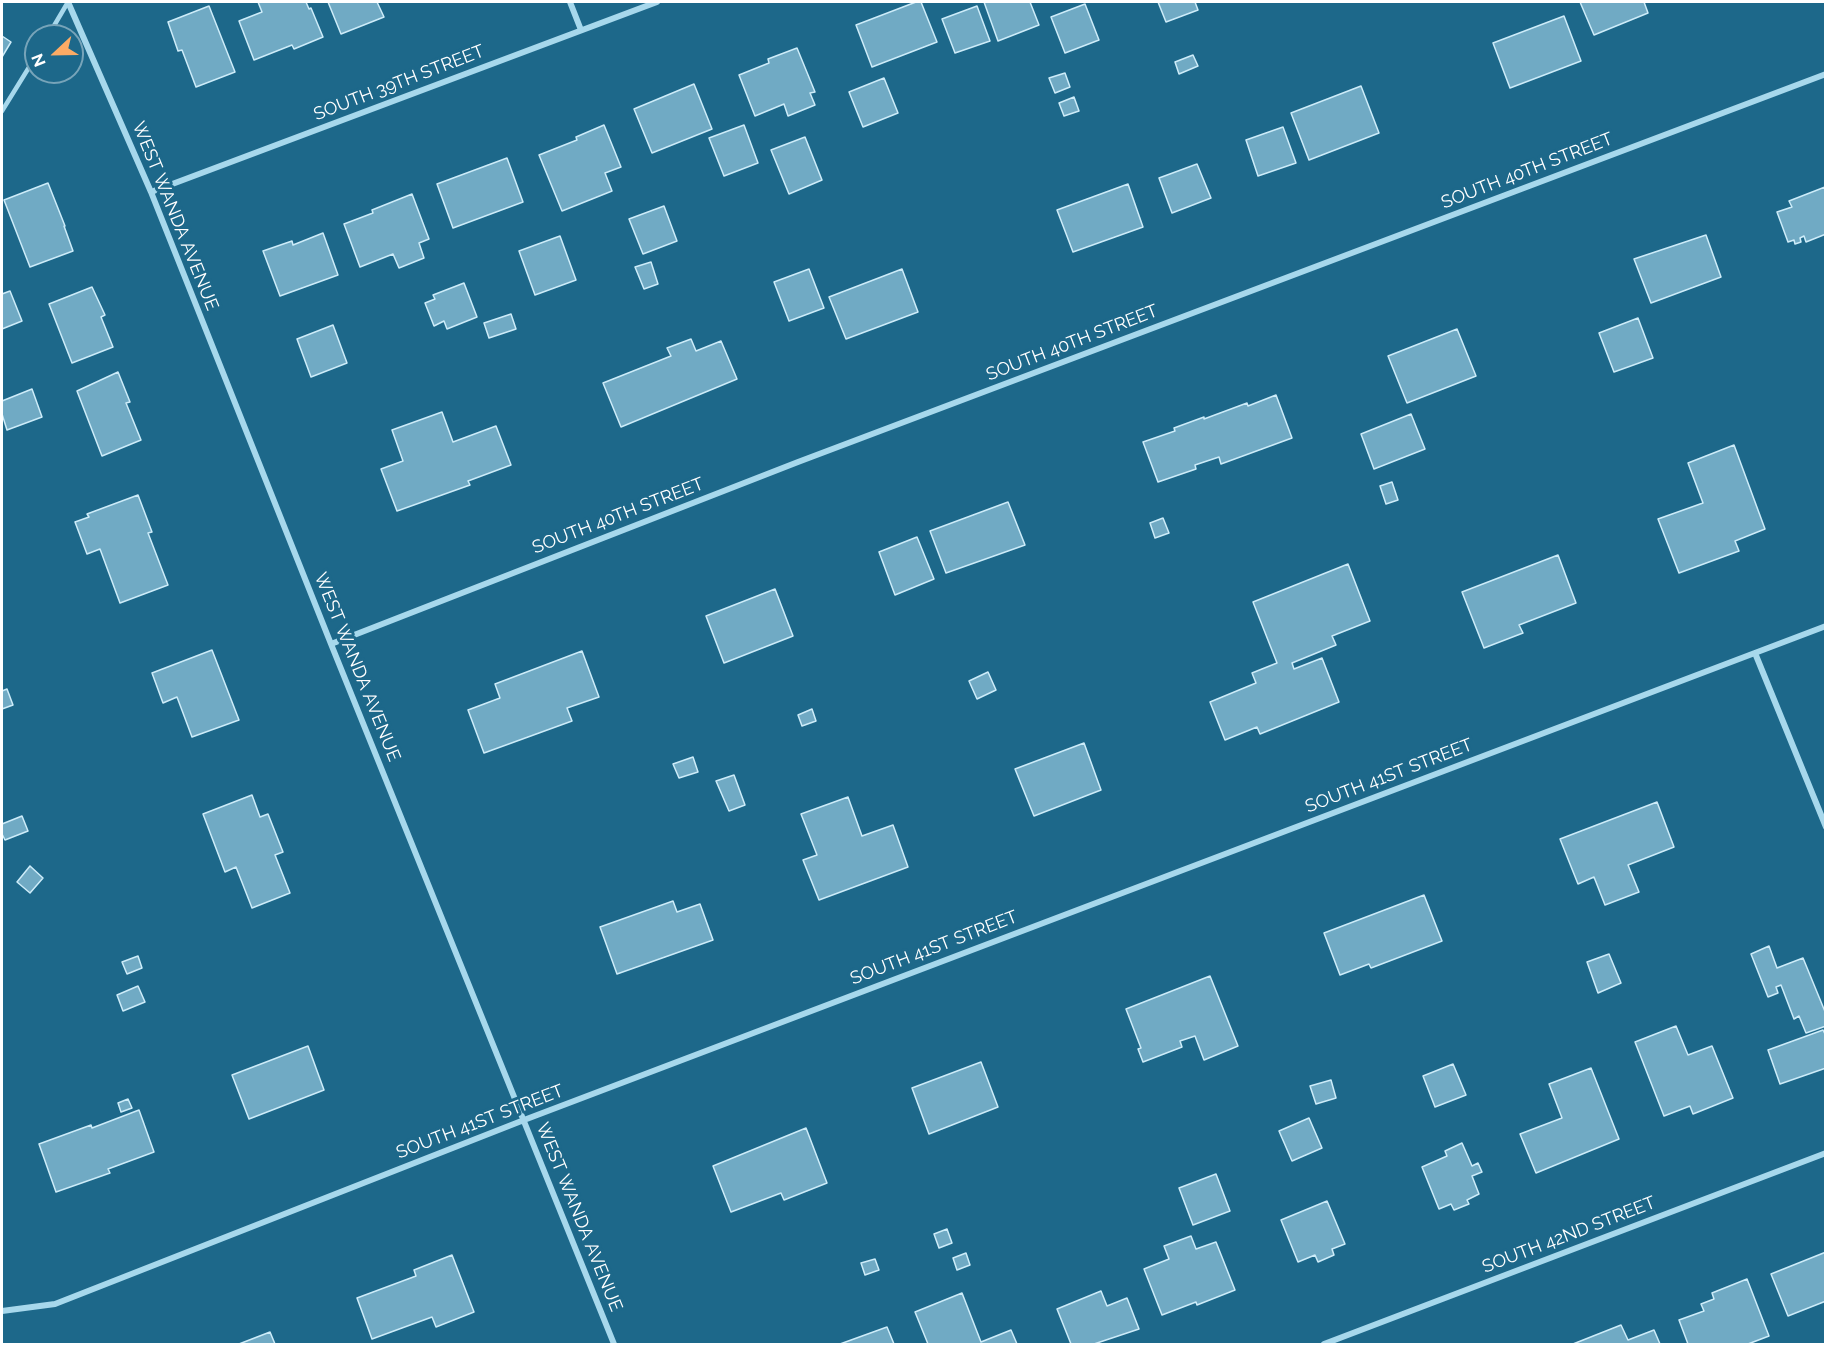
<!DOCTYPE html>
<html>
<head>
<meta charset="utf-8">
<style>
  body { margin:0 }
  #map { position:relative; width:1827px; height:1346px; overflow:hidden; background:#1d688a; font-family:Raleway,sans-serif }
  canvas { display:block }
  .frame { position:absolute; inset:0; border:3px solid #fff; pointer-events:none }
  .north { position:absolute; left:24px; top:24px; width:60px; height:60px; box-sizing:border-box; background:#1d688a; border:2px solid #77a4b9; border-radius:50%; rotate:248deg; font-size:16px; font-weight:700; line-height:24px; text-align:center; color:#fff }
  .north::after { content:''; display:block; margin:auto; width:21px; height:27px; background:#fcab65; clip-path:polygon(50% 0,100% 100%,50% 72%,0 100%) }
</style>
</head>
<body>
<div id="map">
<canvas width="1827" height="1346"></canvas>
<div class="frame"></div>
<div class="north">N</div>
</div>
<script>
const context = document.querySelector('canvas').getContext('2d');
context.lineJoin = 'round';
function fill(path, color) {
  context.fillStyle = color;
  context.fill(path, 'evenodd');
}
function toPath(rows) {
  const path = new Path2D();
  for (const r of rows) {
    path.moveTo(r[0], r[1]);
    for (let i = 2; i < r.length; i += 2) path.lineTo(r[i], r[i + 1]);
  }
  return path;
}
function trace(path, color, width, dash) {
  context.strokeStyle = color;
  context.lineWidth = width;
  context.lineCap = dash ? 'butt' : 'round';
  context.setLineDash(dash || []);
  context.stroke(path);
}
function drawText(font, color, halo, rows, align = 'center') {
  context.font = font + ' Raleway,sans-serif';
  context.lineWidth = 6;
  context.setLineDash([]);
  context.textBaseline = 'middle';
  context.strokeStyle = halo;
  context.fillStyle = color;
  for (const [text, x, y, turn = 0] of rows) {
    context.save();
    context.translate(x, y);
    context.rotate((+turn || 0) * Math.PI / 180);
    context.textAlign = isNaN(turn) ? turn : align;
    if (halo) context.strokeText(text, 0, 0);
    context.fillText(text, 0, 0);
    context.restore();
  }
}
const building = toPath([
  [258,2,306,2,309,9,311,8,323,37,294,49,292,45,254,60,239,21,262,12,258,2],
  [328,2,377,2,384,17,341,34,328,2],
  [916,2,921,2,937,42,872,67,856,25,916,2],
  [984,2,1030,2,1039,25,998,41,984,2],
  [1158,2,1195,2,1198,10,1166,22,1158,2],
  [1580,2,1644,2,1648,13,1594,35,1580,2],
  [1085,4,1099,40,1065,53,1051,17,1085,4],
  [209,6,235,72,196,87,182,50,178,51,168,22,209,6],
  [977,6,990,41,955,53,942,19,977,6],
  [1564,16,1581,61,1510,88,1493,43,1564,16],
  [2,36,11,42,2,57,2,36],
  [797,48,815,92,810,93,815,105,788,116,784,104,755,116,739,75,769,63,768,59,797,48],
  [1193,55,1198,66,1179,74,1175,62,1193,55],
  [1065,73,1070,87,1055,93,1049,78,1065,73],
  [884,78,898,113,863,127,849,92,884,78],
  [694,84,712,129,652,153,634,109,694,84],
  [1361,86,1379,133,1309,160,1291,113,1361,86],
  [1074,97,1079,111,1064,116,1059,103,1074,97],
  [604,125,621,167,605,173,612,191,562,211,539,155,577,140,576,137,604,125],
  [744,125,758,163,724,176,709,138,744,125],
  [1283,127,1296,163,1258,176,1246,140,1283,127],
  [805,137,822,180,789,194,771,150,805,137],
  [507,158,523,202,453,228,437,184,507,158],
  [1197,164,1211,198,1172,213,1159,178,1197,164],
  [48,183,65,226,64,226,73,251,30,267,4,200,48,183],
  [1128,184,1143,227,1073,252,1057,210,1128,184],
  [1825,187,1826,234,1806,242,1804,236,1800,238,1801,242,1795,244,1794,240,1788,242,1777,212,1792,207,1789,201,1825,187],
  [412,194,429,239,419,243,424,258,399,268,393,254,360,267,344,224,373,213,372,210,412,194],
  [664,206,677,241,643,254,629,219,664,206],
  [323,233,338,275,280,296,263,251,292,241,293,245,323,233],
  [1706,235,1721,277,1651,303,1634,259,1706,235],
  [560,236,576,280,535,295,519,251,560,236],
  [651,262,658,284,644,289,635,267,651,262],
  [809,269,824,308,789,321,774,282,809,269],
  [902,269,918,312,846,339,829,297,902,269],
  [464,283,477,317,447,329,444,321,434,326,425,303,435,299,433,295,464,283],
  [92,287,105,315,101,317,113,347,72,363,49,304,92,287],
  [10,291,22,321,2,329,2,294,10,291],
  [511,314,516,329,489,338,484,323,511,314],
  [1638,318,1653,358,1614,372,1599,333,1638,318],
  [333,325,347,363,311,377,297,339,333,325],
  [1457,329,1476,376,1407,403,1388,356,1457,329],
  [691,339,696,351,721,341,737,379,621,427,603,383,671,356,667,348,691,339],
  [118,372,130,402,126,403,141,440,102,456,77,391,118,372],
  [32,389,42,417,7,430,2,414,2,401,32,389],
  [1276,395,1292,438,1221,464,1219,457,1195,465,1196,469,1158,482,1143,442,1175,431,1174,428,1204,417,1204,419,1247,403,1248,406,1276,395],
  [442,412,453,442,496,426,511,465,468,481,470,485,397,511,381,469,403,461,392,430,442,412],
  [1411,414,1425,449,1374,469,1361,434,1411,414],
  [1734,445,1765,529,1735,541,1739,551,1679,573,1658,519,1703,503,1688,463,1734,445],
  [1392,482,1398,500,1386,504,1380,486,1392,482],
  [138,495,152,532,148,533,168,585,120,603,100,549,87,554,75,522,89,517,87,514,138,495],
  [1008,502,1025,545,946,573,930,531,1008,502],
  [1163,518,1169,533,1155,538,1150,523,1163,518],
  [917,537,934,579,895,595,879,552,917,537],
  [1558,555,1576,603,1519,625,1523,633,1484,648,1462,592,1558,555],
  [1348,564,1370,621,1332,636,1336,645,1292,663,1294,669,1322,658,1339,702,1260,734,1257,727,1225,740,1210,702,1256,683,1252,673,1277,663,1253,602,1348,564],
  [775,589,793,636,724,663,706,616,775,589],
  [212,650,239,720,192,737,177,697,163,703,152,673,212,650],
  [582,651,599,697,567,708,572,721,484,753,468,710,500,698,495,684,582,651],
  [988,672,996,690,977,699,969,681,988,672],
  [7,689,13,705,2,709,2,691,7,689],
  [812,709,816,721,802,726,798,715,812,709],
  [1084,743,1101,790,1034,816,1015,769,1084,743],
  [693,757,698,772,679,778,673,764,693,757],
  [734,775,745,805,729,811,716,781,734,775],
  [252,795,260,817,268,814,283,852,275,855,290,893,252,908,236,867,225,872,203,814,252,795],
  [848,797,862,836,893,825,908,867,819,900,803,860,817,855,801,814,848,797],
  [1657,802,1674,847,1628,865,1639,892,1605,905,1594,877,1578,884,1560,839,1657,802],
  [22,816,28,831,5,840,2,834,2,824,22,816],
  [30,866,43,878,30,893,17,882,30,866],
  [1424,895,1442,941,1371,968,1369,964,1340,975,1324,933,1424,895],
  [673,901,677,912,700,904,713,940,617,974,600,927,673,901],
  [1769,946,1777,968,1803,958,1826,1014,1826,1026,1806,1033,1799,1016,1794,1019,1781,985,1776,987,1778,993,1768,997,1751,954,1769,946],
  [1609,954,1621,983,1598,993,1587,962,1609,954],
  [138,956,142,968,127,974,122,962,138,956],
  [1210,976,1238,1046,1204,1060,1195,1036,1180,1041,1182,1047,1143,1062,1138,1049,1141,1048,1126,1009,1210,976],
  [138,986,145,1002,123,1011,117,995,138,986],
  [1676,1026,1688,1055,1712,1046,1733,1098,1693,1114,1690,1106,1664,1116,1635,1042,1676,1026],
  [1823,1030,1826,1036,1826,1068,1780,1084,1768,1050,1823,1030],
  [308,1046,324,1090,249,1119,232,1075,308,1046],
  [981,1062,998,1107,929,1134,912,1088,981,1062],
  [1453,1064,1466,1095,1435,1107,1423,1076,1453,1064],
  [1591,1068,1619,1139,1536,1173,1520,1134,1562,1118,1549,1084,1591,1068],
  [1331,1080,1336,1098,1316,1104,1310,1086,1331,1080],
  [128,1099,132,1108,121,1112,118,1103,128,1099],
  [139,1110,154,1152,108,1169,110,1173,56,1192,39,1144,91,1125,92,1128,139,1110],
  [1309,1118,1322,1148,1292,1161,1279,1131,1309,1118],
  [806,1128,827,1183,784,1200,781,1193,731,1212,713,1166,806,1128],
  [1462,1143,1472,1166,1478,1163,1482,1172,1472,1176,1479,1194,1467,1200,1469,1204,1454,1210,1451,1204,1439,1209,1422,1167,1447,1156,1445,1151,1462,1143],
  [1216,1174,1230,1211,1193,1225,1179,1188,1216,1174],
  [1327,1201,1345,1244,1332,1249,1334,1255,1318,1262,1315,1255,1298,1262,1281,1220,1327,1201],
  [947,1229,952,1243,939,1248,934,1234,947,1229],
  [1191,1236,1196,1249,1216,1242,1235,1290,1197,1305,1196,1302,1162,1315,1144,1269,1169,1259,1164,1246,1191,1236],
  [1826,1252,1826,1301,1788,1316,1771,1274,1826,1252],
  [966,1253,970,1265,957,1270,953,1258,966,1253],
  [452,1255,474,1312,436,1327,432,1317,372,1339,357,1298,416,1276,414,1270,452,1255],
  [875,1259,879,1270,865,1275,861,1263,875,1259],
  [1747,1279,1769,1336,1748,1344,1688,1344,1679,1320,1704,1311,1701,1304,1714,1299,1712,1293,1747,1279],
  [1101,1291,1107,1306,1127,1298,1139,1329,1094,1344,1071,1344,1057,1309,1101,1291],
  [962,1293,981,1342,1011,1330,1017,1344,928,1344,915,1312,962,1293],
  [1621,1325,1628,1340,1654,1330,1660,1344,1573,1344,1621,1325],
  [887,1327,894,1344,840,1344,887,1327],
  [270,1332,275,1344,239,1344,270,1332]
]);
fill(building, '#70aac4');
trace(building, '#cdecf9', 1.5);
trace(toPath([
  [48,36,68,2],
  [2,111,36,56]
]), '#a7d8ec', 4.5);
trace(toPath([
  [68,2,151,192,331,644,614,1344],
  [570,2,581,30],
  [151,192,657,2],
  [331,644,798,462,1826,74],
  [1755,653,1826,827],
  [2,1311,55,1304,524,1120,1826,626],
  [1324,1344,1826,1153]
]), '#a7d8ec', 6);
drawText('18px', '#fff', '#1d688a', [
  ["SOUTH 39TH STREET",399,83,-21],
  ["SOUTH 40TH STREET",1527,171,-21],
  ["WEST WANDA AVENUE",175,216,68],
  ["SOUTH 40TH STREET",1072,343,-21],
  ["SOUTH 40TH STREET",618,516,-21],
  ["WEST WANDA AVENUE",357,667,68],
  ["SOUTH 41ST STREET",1389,776,-21],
  ["SOUTH 41ST STREET",934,948,-21],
  ["SOUTH 41ST STREET",480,1122,-21],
  ["WEST WANDA AVENUE",579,1217,68],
  ["SOUTH 42ND STREET",1569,1235,-21]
]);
</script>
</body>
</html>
